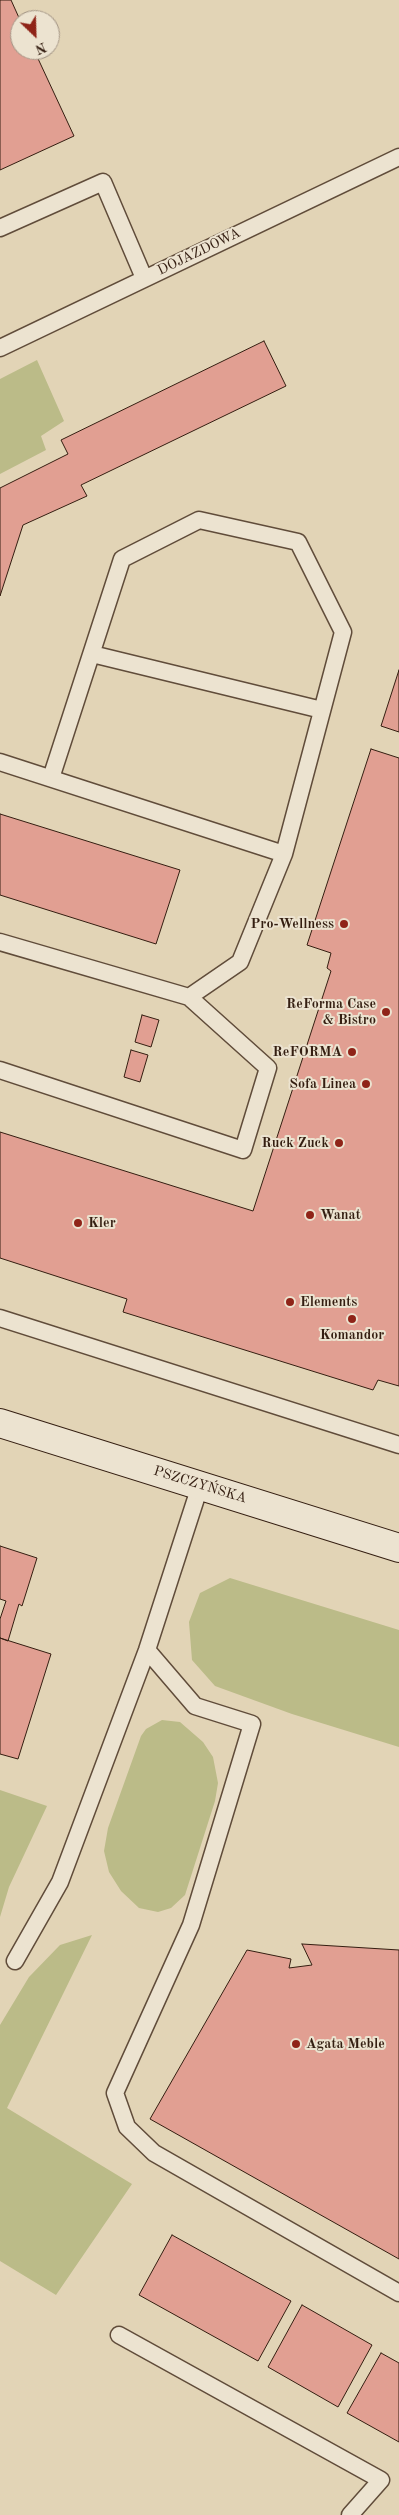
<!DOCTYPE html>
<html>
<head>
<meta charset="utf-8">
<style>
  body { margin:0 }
  #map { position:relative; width:399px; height:2515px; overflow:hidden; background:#e2d4b6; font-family:"Old Standard TT",serif }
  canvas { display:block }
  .north { position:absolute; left:10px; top:10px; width:50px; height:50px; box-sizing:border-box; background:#ece3d0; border:1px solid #a29484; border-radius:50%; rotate:156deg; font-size:14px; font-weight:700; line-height:20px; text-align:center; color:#341e11 }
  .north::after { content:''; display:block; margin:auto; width:18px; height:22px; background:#8f2418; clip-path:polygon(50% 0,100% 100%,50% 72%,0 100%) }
</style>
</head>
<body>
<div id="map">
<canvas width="399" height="2515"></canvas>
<div class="north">N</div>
</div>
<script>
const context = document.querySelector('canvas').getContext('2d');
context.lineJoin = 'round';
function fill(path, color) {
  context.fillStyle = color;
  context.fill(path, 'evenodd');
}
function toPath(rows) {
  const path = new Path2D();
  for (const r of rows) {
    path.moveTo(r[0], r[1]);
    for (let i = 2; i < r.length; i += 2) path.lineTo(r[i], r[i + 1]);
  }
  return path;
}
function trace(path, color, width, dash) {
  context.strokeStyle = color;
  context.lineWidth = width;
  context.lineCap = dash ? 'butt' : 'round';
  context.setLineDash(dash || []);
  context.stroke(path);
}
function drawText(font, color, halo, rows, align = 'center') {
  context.font = font + ' "Old Standard TT",serif';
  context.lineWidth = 4;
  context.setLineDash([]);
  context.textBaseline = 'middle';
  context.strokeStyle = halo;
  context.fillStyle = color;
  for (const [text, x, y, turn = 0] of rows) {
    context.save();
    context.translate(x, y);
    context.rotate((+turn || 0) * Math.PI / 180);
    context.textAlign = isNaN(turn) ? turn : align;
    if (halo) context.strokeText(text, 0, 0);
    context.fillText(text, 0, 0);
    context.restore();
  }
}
fill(toPath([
  [37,360,64,421,41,436,46,450,0,474,0,379],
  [230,1578,399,1630,399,1747,292,1714,215,1686,192,1660,189,1622,200,1593],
  [162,1720,180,1722,203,1742,213,1757,218,1783,215,1801,185,1895,171,1908,158,1912,139,1908,121,1891,109,1872,104,1851,108,1828,141,1736,146,1729],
  [0,1790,47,1806,9,1887,0,1917],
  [92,1935,7,2108,132,2184,56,2295,0,2261,0,2025,29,1977,60,1945]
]), '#bb8');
const building = toPath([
  [0,0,11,0,20,20,20,50,34,50,74,136,0,170,0,0],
  [264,341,286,386,81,485,87,496,23,525,0,596,0,488,68,454,61,440,264,341],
  [399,670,399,732,381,726,399,670],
  [371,749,399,758,399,1386,378,1380,373,1390,123,1312,127,1299,0,1258,0,1132,253,1211,331,971,327,968,331,953,307,945,371,749],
  [0,814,180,870,156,944,0,895,0,814],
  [142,1015,159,1020,151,1047,135,1042,142,1015],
  [131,1050,148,1055,140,1082,124,1077,131,1050],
  [0,1546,37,1558,22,1606,19,1604,8,1641,0,1638,0,1619,6,1601,0,1599,0,1546],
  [0,1638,51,1654,18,1759,0,1754,0,1638],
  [302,1944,399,1950,399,2259,150,2119,247,1950,291,1959,289,1968,312,1965,302,1944],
  [172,2235,291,2301,258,2361,139,2295,172,2235],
  [302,2305,372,2345,338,2407,268,2367,302,2305],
  [381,2353,399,2363,399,2442,347,2413,381,2353]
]);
fill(building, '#e19f92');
trace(building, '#341e11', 1);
const lane = toPath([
  [0,228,103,182,144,278],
  [0,348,399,157],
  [92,654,322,710],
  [0,762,284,854],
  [51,778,122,559,199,520,298,542,343,632,284,854,240,962,189,997],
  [0,942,189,997,268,1068,243,1150,0,1070],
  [0,1318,399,1445],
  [147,1650,195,1706,252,1724,191,1925,115,2093,127,2127,154,2153,399,2293],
  [15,1961,60,1882,147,1650,200,1486],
  [119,2335,381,2480,350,2515]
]);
const secondary = toPath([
  [0,1423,399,1548]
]);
trace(lane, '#604c3a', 19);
trace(secondary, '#341e11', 30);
trace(lane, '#ece3d0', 16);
trace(secondary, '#ece3d0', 28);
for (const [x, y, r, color] of [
  [344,924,5,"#8f2418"],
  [386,1012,5,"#8f2418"],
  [352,1052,5,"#8f2418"],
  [366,1084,5,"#8f2418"],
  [339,1143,5,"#8f2418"],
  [310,1215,5,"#8f2418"],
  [78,1223,5,"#8f2418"],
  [290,1302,5,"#8f2418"],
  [352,1319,5,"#8f2418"],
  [296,2044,5,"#8f2418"]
]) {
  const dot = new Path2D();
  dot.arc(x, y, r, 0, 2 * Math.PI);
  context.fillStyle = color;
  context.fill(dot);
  trace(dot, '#ece3d0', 2);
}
drawText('14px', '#341e11', '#ece3d0', [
  ["DOJAZDOWA",199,252,-26],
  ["PSZCZYŃSKA",200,1485,17]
]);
drawText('bold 14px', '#341e11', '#ece3d0', [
  ["Pro-Wellness",334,924],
  ["ReForma Case",376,1004],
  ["& Bistro",376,1020],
  ["ReFORMA",342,1052],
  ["Sofa Linea",356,1084],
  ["Ruck Zuck",329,1143],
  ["Wanat",320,1215,"left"],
  ["Kler",88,1223,"left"],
  ["Elements",300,1302,"left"],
  ["Komandor",352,1335,"center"],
  ["Agata Meble",306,2044,"left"]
], 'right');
</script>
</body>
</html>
